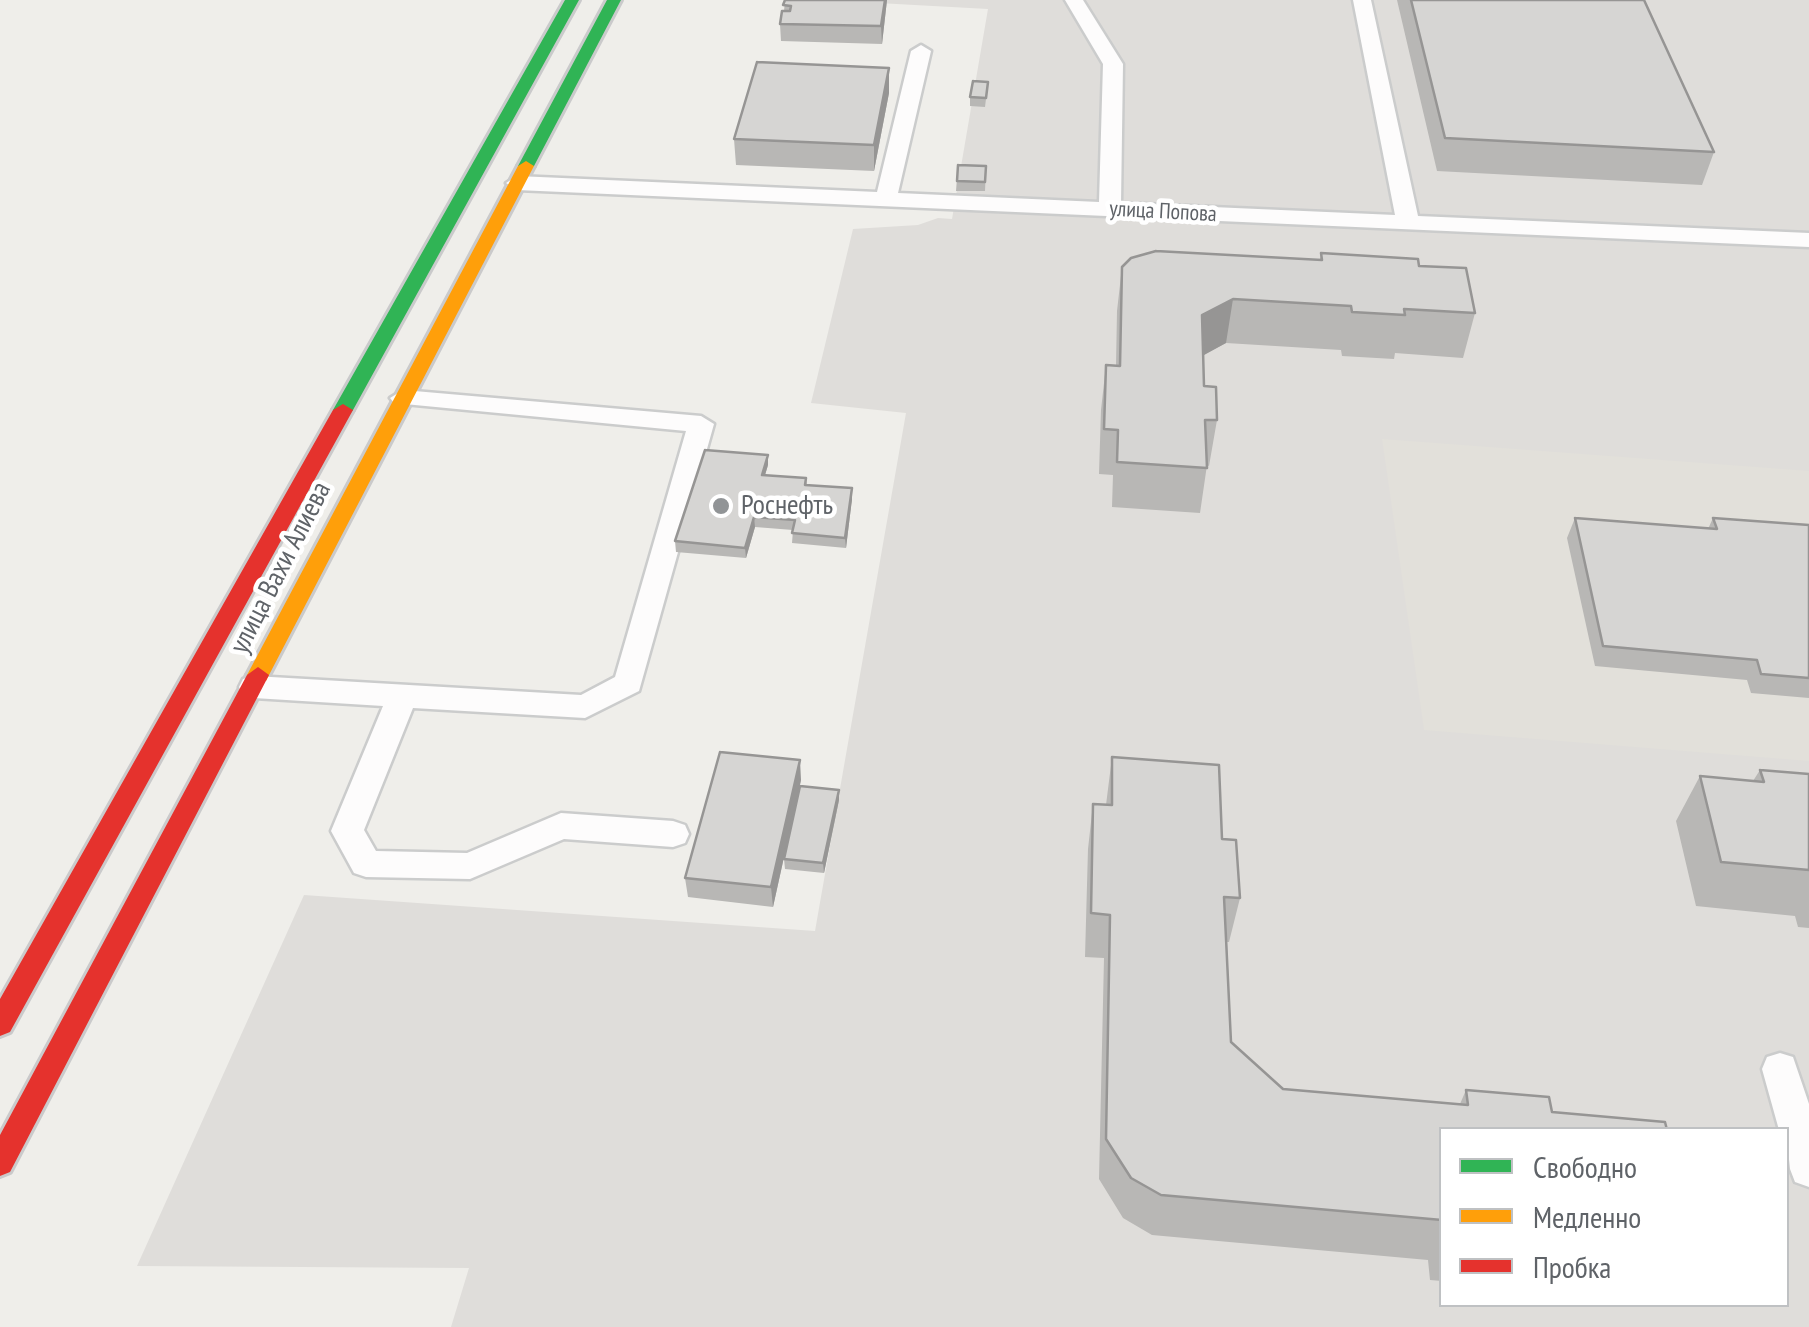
<!DOCTYPE html>
<html>
<head>
<meta charset="utf-8">
<style>
  body { margin:0 }
  #map { position:relative; width:1809px; height:1327px; overflow:hidden; background:#efeeea; font-family:"PT Sans Narrow",sans-serif }
  canvas { display:block }
  .legend { position:absolute; left:1439px; top:1127px; width:350px; height:180px; box-sizing:border-box; background:#fff; border:2px solid #bfc1c3; margin:0; padding:12px 18px; list-style:none; font-size:30px; color:#5f6368 }
  .legend li { display:flex; align-items:center; gap:20px; height:50px }
  .legend b { width:50px; border:2px solid #bfc1c3 }
</style>
</head>
<body>
<div id="map">
<canvas width="1809" height="1327"></canvas>
<ul class="legend">
<li><b style="height:12px;background:#30b455"></b>Свободно</li>
<li><b style="height:12px;background:#ff9f0a"></b>Медленно</li>
<li><b style="height:12px;background:#e5322d"></b>Пробка</li>
</ul>
</div>
<script>
const context = document.querySelector('canvas').getContext('2d');
context.lineJoin = 'round';
function fill(path, color) {
  context.fillStyle = color;
  context.fill(path, 'evenodd');
}
function toPath(rows) {
  const path = new Path2D();
  for (const r of rows) {
    path.moveTo(r[0], r[1]);
    for (let i = 2; i < r.length; i += 2) path.lineTo(r[i], r[i + 1]);
  }
  return path;
}
function trace(path, color, width, dash) {
  context.strokeStyle = color;
  context.lineWidth = width;
  context.lineCap = dash ? 'butt' : 'round';
  context.setLineDash(dash || []);
  context.stroke(path);
}
function drawText(font, color, halo, rows, align = 'center') {
  context.font = font + ' "PT Sans Narrow",sans-serif';
  context.lineWidth = 9;
  context.setLineDash([]);
  context.textBaseline = 'middle';
  context.strokeStyle = halo;
  context.fillStyle = color;
  for (const [text, x, y, turn = 0] of rows) {
    context.save();
    context.translate(x, y);
    context.rotate((+turn || 0) * Math.PI / 180);
    context.textAlign = isNaN(turn) ? turn : align;
    if (halo) context.strokeText(text, 0, 0);
    context.fillText(text, 0, 0);
    context.restore();
  }
}
fill(toPath([
  [823,0,1809,0,1809,1327,451,1327,469,1268,137,1266,304,895,815,931,906,413,811,403,853,229,918,225,938,218,952,219,988,9],
  [1442,1130,1786,1130,1786,1304,1442,1304]
]), '#dfddda');
fill(toPath([
  [1382,439,1809,471,1809,761,1424,730]
]), '#e2e0da');
const lane = toPath([
  [1065,0,1083,0,1123,64,1121,203,1395,215,1353,0,1371,0,1418,216,1809,233,1809,247,517,190,506,183,517,176,877,192,911,51,921,45,931,51,898,193,1099,202,1103,64,1065,0],
  [403,390,701,416,714,424,639,691,585,718,413,708,364,830,376,851,467,853,561,813,673,821,685,825,689,834,685,843,673,847,564,839,470,879,366,877,354,873,331,831,383,706,254,698,243,695,239,687,243,679,254,676,581,695,615,677,686,431,394,403,390,398,403,390],
  [1780,1053,1793,1057,1809,1104,1809,1187,1795,1182,1790,1169,1786,1130,1779,1130,1762,1069,1767,1057,1780,1053]
]);
const fast = toPath([
  [565,0,579,0,353,410,350,414,336,414,333,410,565,0],
  [607,0,621,0,534,166,520,169,518,166,607,0]
]);
const slow = toPath([
  [526,161,534,166,269,675,266,681,250,681,247,675,518,166,526,161]
]);
const jam = toPath([
  [343,404,353,410,10,1032,0,1036,0,999,333,410,343,404],
  [258,667,269,675,10,1172,0,1176,0,1135,247,675,258,667]
]);
trace(lane, '#cbcccc', 5);
trace(fast, '#cacacb', 6);
trace(slow, '#cacacb', 6);
trace(jam, '#cacacb', 6);
fill(lane, '#fdfcfc');
fill(fast, '#30b455');
fill(slow, '#ff9f0a');
fill(jam, '#e5322d');
fill(toPath([
  [785,0,887,0,882,44,781,41,780,24,784,11],
  [1397,0,1644,0,1714,152,1702,185,1437,171],
  [988,82,985,107,970,106,970,97],
  [889,93,874,171,736,165,734,139],
  [958,165,986,166,985,191,956,191],
  [1321,253,1419,266,1475,313,1463,358,1395,353,1394,359,1342,356,1341,350,1226,343,1203,355,1204,386,1217,420,1209,466,1207,465,1200,513,1112,507,1113,475,1099,474,1101,410,1106,365,1116,366,1117,311,1122,267,1320,260],
  [768,465,765,475,806,478,807,485,852,499,846,548,792,543,793,530,755,527,746,558,676,552,675,541],
  [1575,518,1708,529,1713,518,1809,525,1809,698,1751,693,1747,680,1595,666,1567,538],
  [1112,757,1222,839,1240,898,1229,942,1227,942,1231,1042,1283,1089,1460,1104,1466,1090,1549,1097,1442,1130,1442,1281,1430,1280,1428,1260,1152,1235,1123,1218,1099,1179,1104,958,1085,957,1088,849,1093,804,1106,805],
  [1760,770,1809,774,1809,928,1798,927,1795,916,1696,906,1676,821,1700,776,1753,781],
  [801,780,773,907,688,897,685,878],
  [839,800,824,873,785,869,784,859]
]), '#b8b7b5');
fill(toPath([
  [885,0,887,0,882,44,881,26],
  [889,68,889,93,874,171,874,145],
  [1233,299,1226,343,1195,360,1202,315],
  [768,455,768,465,762,485,762,475],
  [852,488,852,499,846,548,845,538],
  [754,517,755,527,746,558,745,548],
  [800,760,801,780,773,907,771,887],
  [839,790,839,800,824,873,823,863]
]), '#969594');
const building = toPath([
  [785,0,885,0,881,26,780,24,782,11,790,11,791,6,783,5,785,0],
  [1411,0,1644,0,1714,152,1445,138,1411,0],
  [757,62,889,68,874,145,734,139,757,62],
  [973,81,988,82,986,98,970,97,973,81],
  [958,165,986,166,985,182,957,181,958,165],
  [1156,251,1322,260,1321,253,1418,259,1419,266,1466,268,1475,313,1404,309,1405,315,1352,312,1351,306,1233,299,1202,315,1204,386,1216,387,1217,420,1205,420,1207,468,1117,462,1118,430,1104,429,1106,365,1120,366,1122,267,1131,258,1156,251],
  [705,450,768,455,762,475,806,478,805,485,852,488,845,538,792,533,795,520,754,517,745,548,675,541,705,450],
  [1575,518,1717,529,1713,518,1809,525,1809,678,1761,674,1757,660,1603,646,1575,518],
  [720,752,800,760,771,887,685,878,720,752],
  [1112,757,1219,765,1222,839,1236,840,1240,898,1224,897,1231,1042,1283,1089,1468,1105,1466,1090,1549,1097,1552,1112,1665,1122,1667,1130,1442,1130,1442,1220,1161,1195,1131,1178,1106,1139,1110,915,1091,913,1093,804,1112,805,1112,757],
  [1760,770,1809,774,1809,870,1721,862,1700,776,1764,782,1760,770],
  [800,786,839,790,823,863,784,859,800,786]
]);
fill(building, '#d6d5d3');
trace(building, '#969594', 2.5);
for (const [x, y, r, color] of [
  [721,506,10,"#919496"]
]) {
  const dot = new Path2D();
  dot.arc(x, y, r, 0, 2 * Math.PI);
  context.fillStyle = color;
  context.fill(dot);
  trace(dot, '#fff', 4);
}
drawText('22px', '#5f6368', '#fff', [
  ["улица Попова",1163,212,3]
]);
drawText('28px', '#5f6368', '#fff', [
  ["Роснефть",741,506]
], 'left');
drawText('28px', '#5f6368', '#fff', [
  ["улица Вахи Алиева",281,568,-63]
]);
</script>
</body>
</html>
